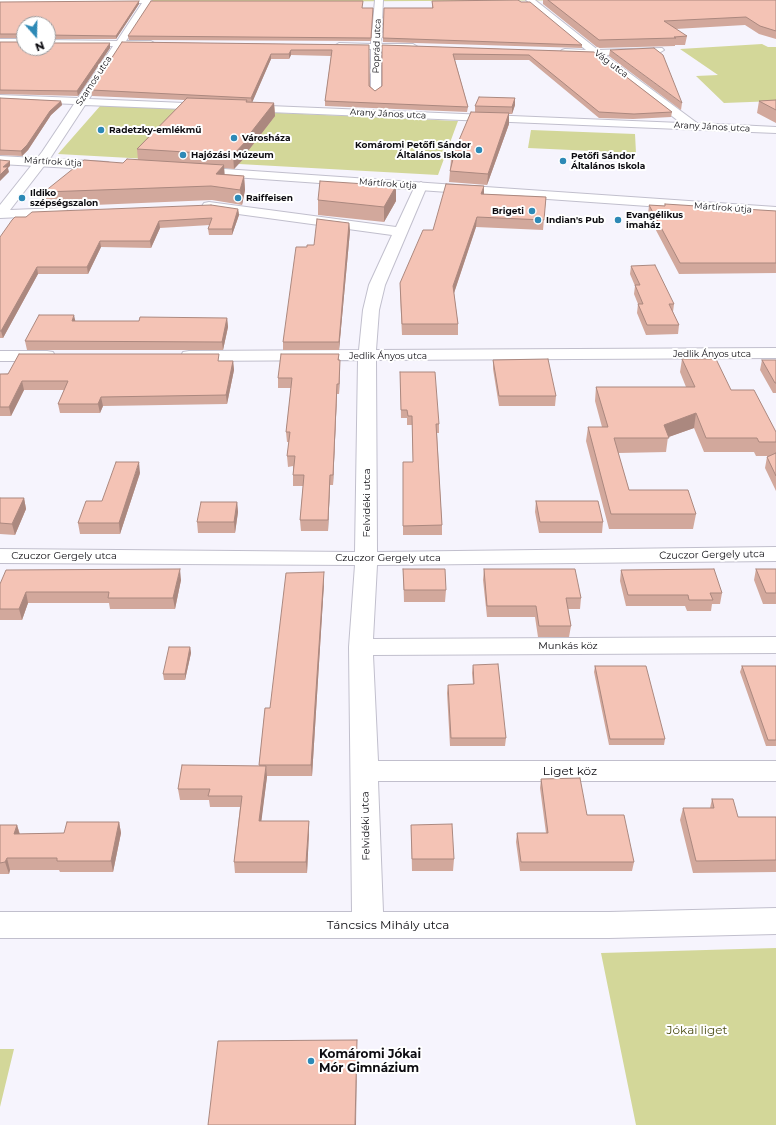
<!DOCTYPE html>
<html>
<head>
<meta charset="utf-8">
<style>
  body { margin:0 }
  #map { position:relative; width:776px; height:1125px; overflow:hidden; background:#f6f4fd; font-family:Montserrat,sans-serif }
  canvas { display:block }
  .north { position:absolute; left:16px; top:16px; width:40px; height:40px; box-sizing:border-box; background:#fff; border:1px solid #9e9ea0; border-radius:50%; rotate:160deg; font-size:11px; font-weight:700; line-height:16px; text-align:center; color:#0d0c11 }
  .north::after { content:''; display:block; margin:auto; width:14px; height:18px; background:#2d89b6; clip-path:polygon(50% 0,100% 100%,50% 72%,0 100%) }
</style>
</head>
<body>
<div id="map">
<canvas width="776" height="1125"></canvas>
<div class="north">N</div>
</div>
<script>
const context = document.querySelector('canvas').getContext('2d');
context.lineJoin = 'round';
function fill(path, color) {
  context.fillStyle = color;
  context.fill(path, 'evenodd');
}
function toPath(rows) {
  const path = new Path2D();
  for (const r of rows) {
    path.moveTo(r[0], r[1]);
    for (let i = 2; i < r.length; i += 2) path.lineTo(r[i], r[i + 1]);
  }
  return path;
}
function trace(path, color, width, dash) {
  context.strokeStyle = color;
  context.lineWidth = width;
  context.lineCap = dash ? 'butt' : 'round';
  context.setLineDash(dash || []);
  context.stroke(path);
}
function drawText(font, color, halo, rows, align = 'center') {
  context.font = font + ' Montserrat,sans-serif';
  context.lineWidth = 4;
  context.setLineDash([]);
  context.textBaseline = 'middle';
  context.strokeStyle = halo;
  context.fillStyle = color;
  for (const [text, x, y, turn = 0] of rows) {
    context.save();
    context.translate(x, y);
    context.rotate((+turn || 0) * Math.PI / 180);
    context.textAlign = isNaN(turn) ? turn : align;
    if (halo) context.strokeText(text, 0, 0);
    context.fillText(text, 0, 0);
    context.restore();
  }
}
fill(toPath([
  [0,0,633,0,0,3],
  [762,44,768,47,776,47,776,101,724,103,696,76,718,75,680,49],
  [101,105,458,121,438,175,58,154],
  [531,130,635,134,636,153,528,148],
  [776,948,776,1125,636,1125,601,953],
  [0,1049,14,1049,0,1107]
]), '#d3d799');
const minor = toPath([
  [0,0,152,0,126,41,151,41,156,44,151,47,122,47,89,99,209,104,214,107,209,110,85,105,51,157,10,210,61,208,66,209,68,212,66,215,0,218,0,205,42,152,74,104,0,101,0,95,78,98,113,46,48,46,48,40,117,41,142,3,0,3,0,0],
  [375,0,383,0,381,44,413,44,418,47,413,50,381,49,381,92,376,95,371,92,371,49,339,49,334,46,339,43,371,44,375,0],
  [526,0,535,0,598,50,662,48,664,50,659,53,605,55,697,123,776,127,776,133,245,111,240,108,245,105,681,123,594,56,562,54,560,52,562,50,565,49,586,50,526,0],
  [0,39,24,39,24,45,0,45,0,39],
  [421,182,427,186,385,285,379,310,376,350,776,348,776,358,376,360,377,552,776,547,776,561,377,565,373,639,776,637,776,653,373,655,378,761,776,761,776,781,378,781,383,912,609,912,776,908,776,934,609,938,0,938,0,912,352,912,349,647,355,565,0,563,0,549,355,552,358,360,189,361,183,360,181,356,183,352,189,351,359,350,363,310,369,285,392,235,209,210,204,209,202,206,204,203,209,202,396,227,415,186,421,182],
  [0,351,47,351,53,352,55,356,53,360,47,361,0,361,0,351]
]);
const major = toPath([
  [0,156,108,162,114,166,108,170,0,164,0,156],
  [195,167,776,207,776,215,191,174,189,171,191,168,195,167]
]);
trace(minor, '#c1bfcd', 2);
trace(major, '#c1bfcd', 2);
fill(minor, '#fff');
fill(major, '#fff');
fill(toPath([
  [543,0,776,0,776,39,759,34,745,25,675,29,687,36,685,45,675,45,675,46,598,48,543,4],
  [432,1,521,2,582,45,582,48,383,42,383,38,432,8],
  [0,2,139,4,116,39,48,39,48,24,24,24,24,38,0,38],
  [362,8,373,8,371,41,129,40,128,36],
  [0,42,24,48,110,48,78,96,0,94],
  [122,42,369,45,370,86,375,91,382,86,382,45,594,52,672,112,671,117,633,119,599,118,529,60,455,60,468,107,467,112,325,106,325,101,331,56,291,55,289,59,271,59,252,102,274,103,275,116,248,151,248,154,234,169,224,168,224,174,244,176,245,190,242,205,212,200,47,207,44,192,123,163,138,160,137,149,185,100,92,96,91,90],
  [610,50,682,103,681,110,609,56],
  [0,98,61,101,62,105,51,115,28,150,22,156,0,155],
  [515,98,515,105,512,114,509,114,509,124,487,185,449,182,451,159,475,112,475,106],
  [776,100,776,123,757,113,759,101],
  [396,186,396,201,384,222,318,215,318,200],
  [484,194,546,197,543,230,476,227,454,293,458,324,458,335,402,335,400,294,400,283,433,230],
  [649,205,776,211,776,273,679,274,648,215],
  [238,209,239,215,232,235,209,235,208,229,210,225,160,228,151,248,101,247,88,274,38,274,3,338,0,338,0,237],
  [349,223,350,231,339,350,283,350,283,342,307,247,314,245],
  [631,266,674,304,673,312,679,325,678,334,646,335,637,313,638,304,634,294,635,286,630,274],
  [227,318,228,327,223,350,27,350,25,341,76,321,139,321],
  [339,354,339,360,340,370,339,394,337,394,333,485,330,485,328,531,301,531,300,520,303,486,293,486,293,466,288,467,287,456,289,442,287,442,286,432,291,388,278,388,278,378],
  [682,359,731,390,776,432,776,491,765,468,767,457,768,456,756,456,754,452,704,452,694,428,668,437,666,452,618,453,629,490,696,514,693,529,609,529,586,441,588,427,602,427,595,401,596,387,686,387,680,372],
  [493,360,556,396,555,406,499,406,493,369],
  [762,360,776,360,776,393,773,393,760,370],
  [220,361,233,361,234,370,227,404,103,406,100,413,60,413,58,404,64,390,24,390,11,416,0,416,0,374],
  [400,372,439,424,439,433,437,433,442,525,442,535,403,535,403,462,413,462,412,425,407,425,407,418,401,418],
  [140,473,120,534,80,534,78,523],
  [0,498,24,498,26,509,15,535,0,534],
  [536,501,603,522,602,533,539,533,535,512],
  [237,502,238,512,235,533,198,533,197,522],
  [403,569,446,590,445,602,404,602],
  [484,569,581,598,580,609,568,609,571,626,569,637,538,637,535,617,487,617,483,580],
  [756,569,776,569,776,604,763,604,754,580],
  [621,570,722,593,720,604,712,604,711,611,687,611,685,606,626,606,620,581],
  [181,580,175,609,110,609,109,603,28,603,22,620,0,620,0,584],
  [324,583,312,776,267,776,261,821,309,821,309,832,307,873,235,873,234,862,240,807,210,807,209,800,180,800,178,789,259,766,265,708,270,708],
  [190,647,191,653,185,680,164,680,163,674],
  [473,665,506,738,505,746,450,746,447,693,448,685,473,684,472,673],
  [595,666,665,739,664,745,609,745,594,672],
  [742,666,776,666,776,746,766,746,740,672],
  [541,779,587,815,634,862,632,871,520,871,516,842,517,833,546,833,540,788],
  [712,799,738,817,776,817,776,872,693,873,680,820,683,808,710,808],
  [119,822,121,833,113,872,60,872,59,870,10,870,9,874,0,874,0,825,17,825,20,834,64,833],
  [411,825,454,859,453,871,412,871]
]), '#d2a89c');
fill(toPath([
  [139,1,139,4,116,39,116,36],
  [110,43,110,48,78,96,77,91],
  [291,50,291,55,289,59,289,54],
  [271,54,271,59,252,103,251,98],
  [515,98,515,105,512,114,512,107],
  [61,101,62,105,51,115,28,150,22,156,21,151,50,111],
  [274,103,275,116,248,151,248,154,234,169,233,155],
  [509,113,509,124,487,185,488,174],
  [10,161,10,166,8,168,9,172,0,181,0,175,3,167],
  [224,165,225,179,216,174],
  [244,176,245,190,242,205,240,190],
  [396,186,396,201,384,222,384,207],
  [484,186,484,196,481,194],
  [238,209,239,215,232,235,232,229],
  [477,217,476,227,453,296,453,286],
  [159,221,160,228,151,248,150,241],
  [349,223,350,231,339,350,339,342],
  [100,241,101,247,88,274,87,267],
  [37,267,38,274,3,338,1,331],
  [74,315,76,324,72,321],
  [227,318,228,327,223,350,222,342],
  [340,360,340,370,339,394,339,384],
  [233,361,234,370,227,404,226,395],
  [22,381,24,390,11,416,9,407],
  [337,384,337,394,333,485,333,475],
  [101,397,103,406,100,413,98,404],
  [696,413,694,428,666,438,664,425],
  [139,462,140,473,120,534,119,523],
  [330,475,330,485,328,531,328,520],
  [24,498,26,509,15,535,12,524],
  [237,502,238,512,235,533,234,522],
  [180,569,181,580,175,609,173,598],
  [324,572,324,583,312,776,311,765],
  [26,592,28,603,22,620,19,609],
  [190,647,191,653,185,680,185,674],
  [266,766,267,777,260,832,259,821],
  [309,821,309,832,307,873,306,862],
  [119,822,121,833,113,872,111,861],
  [17,825,20,836,14,834],
  [7,858,10,870,9,874,5,862],
  [357,1040,357,1057,356,1125,355,1125]
]), '#ab887f');
const building = toPath([
  [518,0,521,2,530,2,582,45,383,38,384,8,433,8,432,1,518,0],
  [548,0,776,0,776,31,760,26,746,17,664,21,687,36,674,37,676,38,599,40,548,0],
  [139,1,116,36,48,35,48,24,24,24,24,34,0,34,0,2,139,1],
  [151,1,363,1,362,8,373,8,371,38,128,36,151,1],
  [24,39,24,48,48,48,48,43,110,43,77,91,0,90,0,42,23,42,24,39],
  [122,42,369,45,369,86,375,91,382,86,382,45,594,52,672,112,634,114,599,112,529,55,453,54,468,107,325,101,332,50,291,50,289,54,271,54,251,98,91,90,122,42],
  [654,48,663,55,682,103,610,50,654,48],
  [479,97,515,98,512,107,475,106,479,97],
  [0,98,61,101,50,111,27,145,21,151,0,150,0,98],
  [187,98,247,100,246,102,274,103,245,140,247,140,233,155,137,149,187,98],
  [776,100,776,110,759,101,776,100],
  [471,112,509,113,488,174,450,171,453,159,451,159,471,112],
  [127,159,224,165,216,174,244,176,240,190,211,186,44,192,84,160,123,163,127,159],
  [0,160,10,161,3,167,8,167,0,175,0,160],
  [320,181,396,186,384,207,318,200,320,181],
  [446,184,484,186,481,194,546,197,544,220,477,217,453,286,458,324,402,324,400,283,423,230,433,230,446,184],
  [665,204,776,211,776,263,680,263,649,205,665,206,665,204],
  [211,205,238,209,232,229,208,229,212,218,159,221,150,241,100,241,87,267,37,267,1,331,0,331,0,237,12,220,15,217,26,217,32,212,211,205],
  [317,219,349,223,339,342,283,342,296,247,307,247,307,245,314,245,317,219],
  [655,265,674,304,669,304,679,325,647,325,638,304,643,304,635,285,640,285,631,266,655,265],
  [39,315,74,315,72,321,139,321,140,317,227,318,222,342,25,341,39,315],
  [19,354,219,354,218,361,233,361,226,395,101,397,98,404,58,404,68,381,22,381,9,407,0,407,0,374,8,374,19,354],
  [281,354,339,354,338,360,340,360,339,384,337,384,333,475,330,475,328,520,300,520,304,475,293,475,295,456,287,456,290,432,286,432,292,378,278,378,281,354],
  [548,359,556,396,499,396,493,360,548,359],
  [682,359,716,359,731,390,754,390,776,432,776,442,759,442,757,438,706,438,696,413,664,425,669,438,614,438,629,490,688,490,696,514,611,514,588,427,608,427,596,387,695,387,682,359],
  [762,360,776,360,776,383,775,383,762,360],
  [400,372,435,372,439,424,436,424,442,525,403,526,403,462,413,462,412,416,408,416,407,410,401,410,400,372],
  [776,453,776,476,767,457,776,453],
  [116,462,139,462,119,523,78,523,86,501,102,501,116,462],
  [0,498,24,498,12,524,0,523,0,498],
  [536,501,598,501,603,522,540,522,536,501],
  [201,502,237,502,234,522,197,522,201,502],
  [180,569,173,598,108,598,109,592,26,592,19,609,0,609,0,584,6,570,180,569],
  [403,569,445,569,446,590,404,590,403,569],
  [484,569,575,569,581,598,566,598,571,626,539,626,536,606,487,606,484,569],
  [714,569,722,593,710,593,713,600,689,600,688,595,628,595,621,570,714,569],
  [756,569,776,569,776,593,766,593,756,569],
  [324,572,311,765,259,765,265,708,270,708,286,573,324,572],
  [169,647,190,647,185,674,163,674,169,647],
  [498,664,506,738,451,738,448,685,474,684,473,665,498,664],
  [595,666,646,666,665,739,610,739,595,666],
  [742,666,776,666,776,740,768,740,742,666],
  [182,765,266,766,259,821,309,821,306,862,234,862,242,796,208,796,210,789,178,789,182,765],
  [580,778,587,815,624,815,634,862,521,862,517,833,548,833,541,779,580,778],
  [712,799,733,799,738,817,776,817,776,860,696,861,683,808,714,808,712,799],
  [67,822,119,822,111,861,57,861,57,858,7,858,5,862,0,863,0,825,17,825,14,834,64,833,67,822],
  [452,824,454,859,412,859,411,825,452,824],
  [357,1040,355,1125,208,1125,218,1041,357,1040]
]);
fill(building, '#f4c3b5');
trace(building, '#ab887f', 1);
for (const [x, y, r, color] of [
  [101,130,4,"#2d89b6"],
  [234,138,4,"#2d89b6"],
  [479,150,4,"#2d89b6"],
  [183,155,4,"#2d89b6"],
  [563,161,4,"#2d89b6"],
  [22,198,4,"#2d89b6"],
  [238,198,4,"#2d89b6"],
  [532,211,4,"#2d89b6"],
  [538,220,4,"#2d89b6"],
  [618,220,4,"#2d89b6"],
  [311,1061,4,"#2d89b6"]
]) {
  const dot = new Path2D();
  dot.arc(x, y, r, 0, 2 * Math.PI);
  context.fillStyle = color;
  context.fill(dot);
  trace(dot, '#fff', 1.5);
}
drawText('9px', '#0d0c11', '#fff', [
  ["Poprád utca",377,46,-88],
  ["Vág utca",611,64,37],
  ["Szamos utca",94,81,-57],
  ["Arany János utca",388,114,3],
  ["Arany János utca",712,127,3],
  ["Mártírok útja",53,162,3],
  ["Mártírok útja",388,184,4],
  ["Mártírok útja",723,208,4],
  ["Jedlik Ányos utca",712,354],
  ["Jedlik Ányos utca",388,356]
]);
drawText('bold 9px', '#0d0c11', '#fff', [
  ["Radetzky-emlékmű",109,130],
  ["Városháza",242,138],
  ["Komáromi Petőfi Sándor",471,145,"right"],
  ["Általános Iskola",471,155,"right"],
  ["Hajózási Múzeum",191,155],
  ["Petőfi Sándor",571,156],
  ["Általános Iskola",571,166],
  ["Ildiko",30,193],
  ["szépségszalon",30,203],
  ["Raiffeisen",246,198],
  ["Brigeti",524,211,"right"],
  ["Evangélikus",626,215],
  ["imaház",626,225],
  ["Indian's Pub",546,220]
], 'left');
drawText('10px', '#0d0c11', '#fff', [
  ["Felvidéki utca",367,503,-90],
  ["Czuczor Gergely utca",712,555,-1],
  ["Czuczor Gergely utca",64,556],
  ["Czuczor Gergely utca",388,558],
  ["Munkás köz",568,646],
  ["Felvidéki utca",366,826,-91]
]);
drawText('12px', '#0d0c11', '#fff', [
  ["Liget köz",570,771],
  ["Táncsics Mihály utca",388,925]
]);
drawText('12px', '#4d4e14', '#fff', [
  ["Jókai liget",697,1030]
]);
drawText('bold 12px', '#0d0c11', '#fff', [
  ["Komáromi Jókai",319,1054],
  ["Mór Gimnázium",319,1068]
], 'left');
</script>
</body>
</html>
